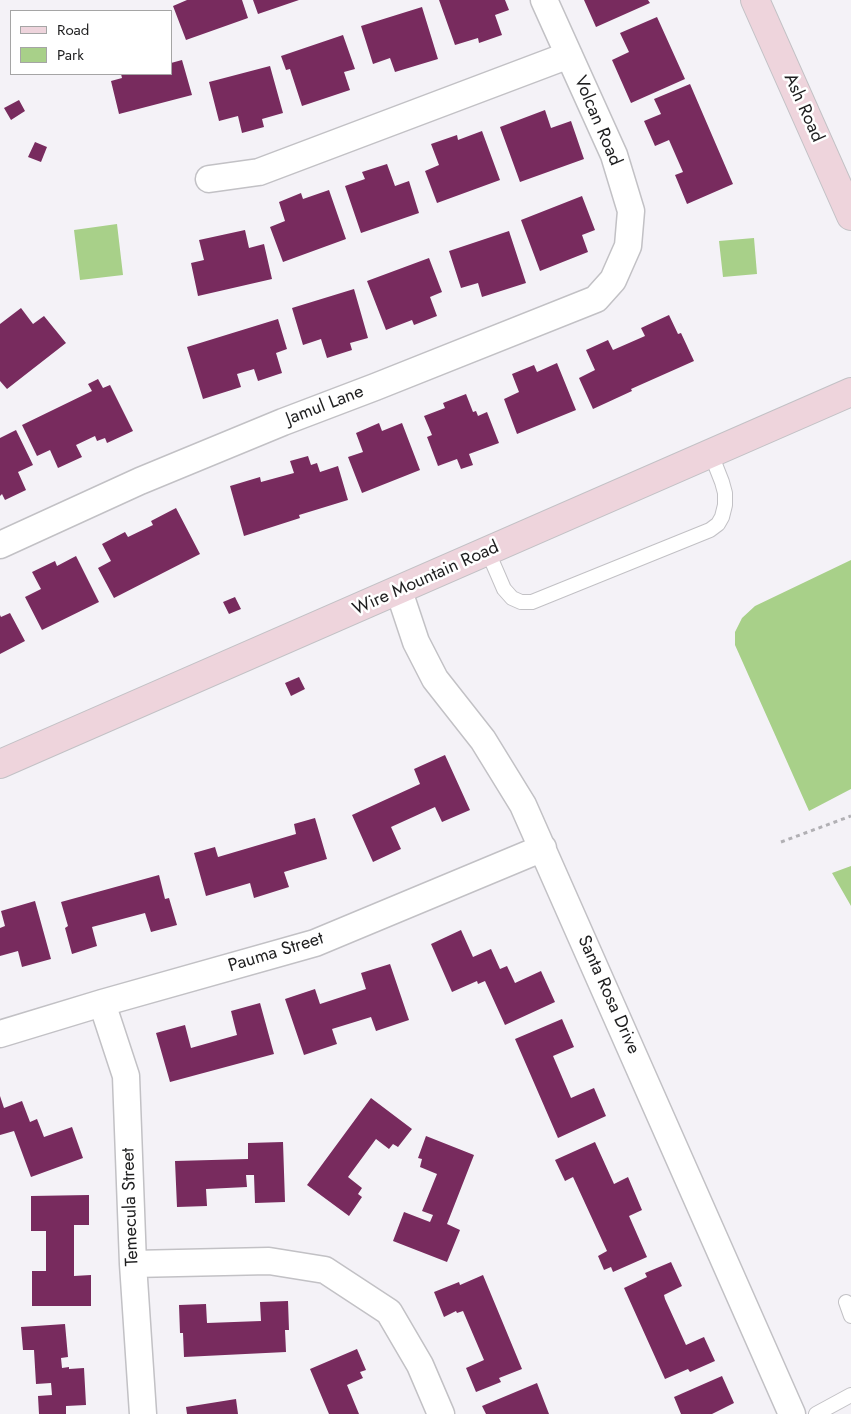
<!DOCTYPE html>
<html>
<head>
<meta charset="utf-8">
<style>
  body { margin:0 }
  #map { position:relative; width:851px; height:1414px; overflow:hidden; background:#f4f2f7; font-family:Jost,sans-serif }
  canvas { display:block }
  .legend { position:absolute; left:10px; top:10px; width:162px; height:65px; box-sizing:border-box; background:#fff; border:1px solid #a5a5a5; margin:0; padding:6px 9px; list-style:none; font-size:15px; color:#1e1e1f }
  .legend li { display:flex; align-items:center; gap:10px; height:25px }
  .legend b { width:25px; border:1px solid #a5a5a5 }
</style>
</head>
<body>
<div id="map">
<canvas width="851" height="1414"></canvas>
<ul class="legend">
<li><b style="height:6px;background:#eed4dc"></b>Road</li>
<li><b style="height:14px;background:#a8d089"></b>Park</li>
</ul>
</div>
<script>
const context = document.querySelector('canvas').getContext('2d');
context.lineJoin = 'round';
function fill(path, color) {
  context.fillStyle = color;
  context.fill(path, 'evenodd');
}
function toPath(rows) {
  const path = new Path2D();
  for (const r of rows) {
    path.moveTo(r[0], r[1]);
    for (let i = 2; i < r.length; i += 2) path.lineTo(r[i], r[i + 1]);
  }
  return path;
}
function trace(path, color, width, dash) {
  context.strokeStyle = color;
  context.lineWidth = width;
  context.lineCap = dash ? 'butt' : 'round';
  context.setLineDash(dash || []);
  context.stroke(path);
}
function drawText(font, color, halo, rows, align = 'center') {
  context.font = font + ' Jost,sans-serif';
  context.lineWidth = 5;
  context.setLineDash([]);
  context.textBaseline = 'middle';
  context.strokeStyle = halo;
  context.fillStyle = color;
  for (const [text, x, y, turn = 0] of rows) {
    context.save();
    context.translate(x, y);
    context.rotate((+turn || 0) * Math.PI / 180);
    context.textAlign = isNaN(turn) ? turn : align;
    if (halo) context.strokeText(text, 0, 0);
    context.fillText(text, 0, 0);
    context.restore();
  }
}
fill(toPath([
  [117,224,123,275,80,280,74,230],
  [754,238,757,274,723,277,719,241],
  [851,560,851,789,809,811,735,645,735,632,742,618,755,606],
  [851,866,851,906,832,873]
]), '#a8d089');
fill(toPath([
  [187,0,242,0,248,18,186,40,173,6],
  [253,0,299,0,258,14],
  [439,0,505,0,509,10,495,15,502,35,479,43,478,38,455,45],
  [584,0,648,0,650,3,596,27],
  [422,7,438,59,395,72,390,58,373,64,361,26],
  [657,17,685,79,631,103,612,60,629,52,620,33],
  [343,35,355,69,344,72,350,90,302,106,290,69,286,70,281,56],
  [182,60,192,95,119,114,111,81,122,78,121,74,171,74,171,63],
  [270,66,283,113,262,119,264,127,242,133,238,116,219,121,209,82],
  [690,84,733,184,687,204,675,175,683,172,669,140,655,146,644,121,661,114,654,99],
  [19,100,25,111,11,120,4,108],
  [545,110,551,128,571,121,584,159,520,182,500,127],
  [482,131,500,180,437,203,425,171,439,165,431,144,457,135,458,140],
  [35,142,47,147,41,162,28,157],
  [387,164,395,186,409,181,419,213,361,233,345,186,365,179,362,172],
  [329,190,346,239,283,262,270,227,285,221,279,202,301,193,303,199],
  [582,196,595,230,582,235,588,252,540,271,521,220],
  [245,230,249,248,264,244,272,279,198,296,191,263,204,260,199,240],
  [509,231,526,283,482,297,478,283,461,288,449,251],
  [429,258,442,292,430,297,437,316,414,325,412,320,386,330,367,281],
  [354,289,368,338,350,343,352,350,327,358,321,339,303,345,292,308],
  [21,308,33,324,44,316,66,343,7,389,0,381,0,324],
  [669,315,678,334,681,333,694,361,631,389,632,391,593,409,579,378,595,370,586,350,608,340,613,350,645,336,641,328],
  [278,319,287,349,276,353,282,373,258,381,254,369,237,374,241,387,203,399,187,347],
  [557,363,576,410,517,434,504,399,519,392,512,374,534,365,537,372],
  [98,379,103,388,110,385,133,431,107,443,105,438,97,441,95,436,76,445,82,457,58,468,50,450,37,456,22,425,92,391,88,384],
  [466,394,473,412,476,411,478,416,487,412,499,443,469,454,473,465,461,469,457,459,438,466,427,437,432,435,424,416,445,408,443,403],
  [379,423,382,431,402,423,420,470,362,493,348,457,363,452,356,433],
  [16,430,33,465,18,472,26,490,5,500,2,494,0,496,0,438],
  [308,456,311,465,317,463,320,472,338,466,348,500,299,515,300,518,244,536,230,486,260,477,261,482,294,473,290,461],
  [176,508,200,554,114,598,98,568,111,561,102,544,125,532,128,537,153,525,151,521],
  [76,556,99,602,42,630,25,597,41,589,32,572,55,561,57,566],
  [235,597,241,609,229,614,223,602],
  [10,613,25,641,0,654,0,615,1,617],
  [299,677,305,689,291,696,285,683],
  [445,755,470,810,442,822,435,807,391,827,401,849,373,862,352,815,420,784,414,769],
  [315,818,327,859,284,872,289,887,254,898,250,883,206,896,194,853,215,847,218,857,296,834,294,824],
  [159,875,165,899,169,898,177,925,151,932,145,913,92,927,97,946,72,954,65,928,68,926,61,902],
  [35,901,51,959,22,967,18,951,0,956,0,928,5,926,1,911],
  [461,930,473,957,491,949,500,969,507,966,515,983,541,971,555,1002,505,1025,485,981,478,984,477,981,452,992,431,944],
  [390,964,409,1020,376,1031,371,1017,332,1029,337,1044,304,1055,285,999,315,989,320,1004,366,989,361,973],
  [260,1003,274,1054,170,1082,156,1033,185,1025,191,1048,237,1035,231,1011],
  [562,1019,574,1047,553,1056,571,1098,594,1088,606,1116,558,1138,515,1039],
  [0,1096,4,1108,22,1101,30,1122,37,1119,44,1137,72,1127,83,1158,31,1177,14,1131,0,1135],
  [371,1098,412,1129,398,1147,393,1144,389,1149,376,1139,348,1177,362,1188,358,1194,362,1197,349,1216,307,1185],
  [426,1136,474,1155,447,1224,460,1230,447,1262,393,1241,404,1212,430,1222,433,1215,422,1211,437,1174,420,1167,422,1159,418,1158],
  [283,1142,285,1202,255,1203,254,1175,246,1175,247,1187,206,1189,207,1206,177,1207,175,1161,248,1159,248,1143],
  [595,1142,614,1184,628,1177,642,1210,629,1216,647,1257,613,1272,611,1267,604,1270,598,1256,607,1251,573,1177,565,1181,555,1160],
  [89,1195,89,1225,74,1225,74,1276,91,1275,91,1306,32,1306,32,1271,46,1271,46,1231,31,1231,31,1196],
  [671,1262,682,1286,664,1295,665,1299,686,1345,704,1337,715,1361,690,1372,688,1369,665,1379,624,1288,647,1277,645,1273],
  [483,1275,522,1369,499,1378,501,1382,476,1392,466,1368,484,1360,463,1311,457,1313,456,1311,444,1317,434,1292,459,1282,460,1285],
  [288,1301,289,1330,285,1330,286,1352,184,1357,183,1333,180,1333,179,1305,206,1304,207,1323,261,1321,260,1302],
  [65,1324,68,1357,61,1358,62,1368,69,1367,69,1369,84,1368,86,1405,66,1406,66,1414,39,1414,38,1396,52,1395,51,1383,36,1384,34,1350,23,1350,21,1327],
  [357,1349,366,1370,360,1372,363,1378,347,1385,359,1414,329,1414,310,1369],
  [722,1376,734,1403,712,1414,681,1414,674,1397],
  [537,1383,549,1414,486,1414,482,1406],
  [236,1399,238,1414,187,1414,186,1407]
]), '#782b5e');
const lane = toPath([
  [488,552,504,589,512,598,521,602,532,602,710,530,718,524,722,517,725,505,725,493,722,482,711,454],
  [846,1302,851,1316],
  [816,1414,851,1395]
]);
const street = toPath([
  [209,179,259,172,569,55],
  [0,545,140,481,283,422,375,387,596,299,613,280,628,246,631,211,614,155,544,0],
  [399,591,416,642,435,679,483,740,523,805,792,1414],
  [102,1003,126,1076,133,1264,143,1414],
  [0,1034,102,1003,315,943,543,848],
  [133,1264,269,1261,325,1270,389,1312,420,1365,441,1414]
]);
const secondary = toPath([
  [755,0,851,216],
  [0,764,851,392]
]);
trace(lane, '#c2c1c5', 16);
trace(street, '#c2c1c5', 29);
trace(secondary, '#c2c1c5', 30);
trace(toPath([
  [781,842,851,816]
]), '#b1b0b4', 3, [4, 4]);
trace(lane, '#fff', 14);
trace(street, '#fff', 26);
trace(secondary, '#eed4dc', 28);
drawText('18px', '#1e1e1f', '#fff', [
  ["Ash Road",803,108,66],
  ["Volcan Road",597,121,67],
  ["Jamul Lane",325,406,-21],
  ["Wire Mountain Road",426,579,-24],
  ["Pauma Street",276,953,-17],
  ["Santa Rosa Drive",608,995,66],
  ["Temecula Street",131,1207,-92]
]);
</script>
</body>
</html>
